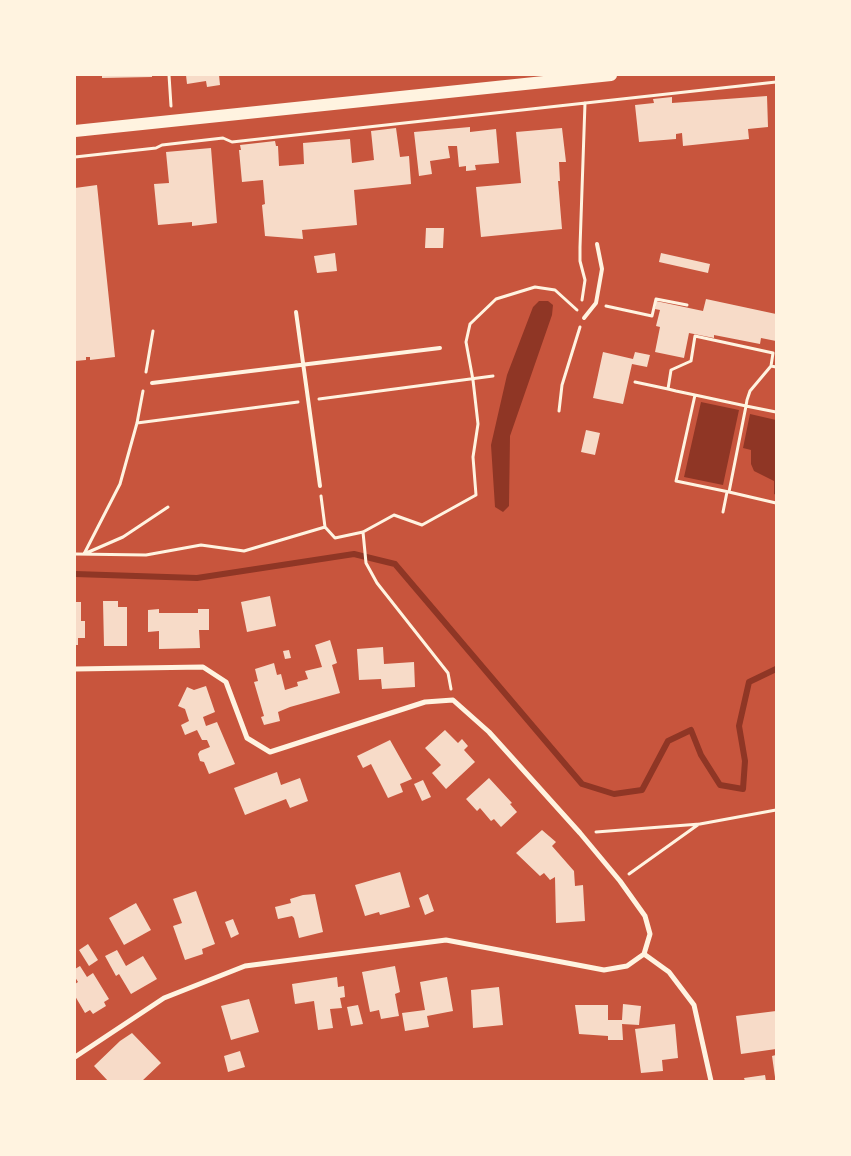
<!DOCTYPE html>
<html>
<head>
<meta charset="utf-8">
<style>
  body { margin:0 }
  #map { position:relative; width:851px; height:1156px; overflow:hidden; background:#c8553d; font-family:"DejaVu Sans",sans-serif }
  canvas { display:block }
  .frame { position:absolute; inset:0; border:76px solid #fff3e0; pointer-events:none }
</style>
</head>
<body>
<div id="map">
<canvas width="851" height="1156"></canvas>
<div class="frame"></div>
</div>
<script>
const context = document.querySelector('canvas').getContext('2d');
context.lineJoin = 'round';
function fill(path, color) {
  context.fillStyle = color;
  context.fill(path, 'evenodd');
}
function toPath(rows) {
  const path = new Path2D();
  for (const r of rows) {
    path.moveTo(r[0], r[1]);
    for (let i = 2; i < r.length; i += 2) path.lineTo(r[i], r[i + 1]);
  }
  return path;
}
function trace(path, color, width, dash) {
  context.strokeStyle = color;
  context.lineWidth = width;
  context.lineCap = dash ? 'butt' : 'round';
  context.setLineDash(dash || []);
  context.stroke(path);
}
fill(toPath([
  [539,301,548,301,553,305,552,315,510,436,509,506,503,512,495,507,491,445,507,375,533,307],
  [701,402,739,410,723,485,684,477],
  [750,414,776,420,776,495,774,494,774,481,754,471,751,464,751,450,743,448]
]), '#8f3625');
trace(toPath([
  [75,574,197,578,354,554,395,564,582,784,614,794,642,790,668,741,691,730,701,755,720,785,743,789,745,761,739,726,749,682,776,669]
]), '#8f3625', 6);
fill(toPath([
  [102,75,152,75,152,77,102,78],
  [186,75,219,75,220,85,207,87,206,81,187,84],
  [767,96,768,127,748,129,749,139,683,146,682,133,676,134,676,139,639,142,635,105,654,103,653,99,672,97,672,103],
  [470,127,470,132,496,129,499,163,475,165,476,170,466,171,466,166,459,167,457,146,448,146,450,158,430,161,432,174,419,176,414,132],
  [396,128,400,157,409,156,411,184,354,190,357,225,302,230,303,239,265,236,262,205,265,204,263,180,242,182,239,150,241,150,240,145,275,141,276,146,278,146,279,166,304,164,303,143,350,139,352,163,374,160,371,131],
  [562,128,566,162,559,162,560,181,558,181,562,229,481,237,476,187,521,183,516,132],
  [211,148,217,223,192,226,192,222,158,225,154,184,169,183,166,152],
  [97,185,115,357,90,360,90,357,86,357,86,360,75,361,75,188],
  [426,228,444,228,443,248,425,248],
  [335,253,337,271,317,273,314,256],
  [661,253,710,264,708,273,659,262],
  [706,299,776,314,776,341,761,338,760,344,714,335,714,338,689,333,684,358,655,352,660,327,656,326,660,310,655,309,656,301,703,311],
  [603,352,633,359,635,352,650,355,647,367,632,364,623,404,593,398],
  [586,430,600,433,595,455,581,452],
  [270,596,276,626,247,632,241,602],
  [103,601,118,601,118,607,127,607,127,646,104,646],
  [75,602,81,602,81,621,85,621,85,638,78,638,78,645,75,645],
  [159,609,159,613,198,613,198,609,209,609,209,630,199,630,200,648,159,649,159,631,148,632,148,610],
  [330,640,337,663,332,665,340,693,290,707,278,712,280,721,264,725,261,717,264,716,254,682,258,681,255,669,274,663,277,675,281,674,285,690,298,686,297,682,308,679,305,671,322,667,315,645],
  [383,647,384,664,414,662,415,687,382,689,381,679,359,680,357,649],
  [289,650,291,658,285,659,283,651],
  [206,686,215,712,203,717,206,726,217,722,235,764,209,774,204,762,200,761,198,754,200,751,210,747,207,740,202,740,197,730,185,735,181,725,189,721,185,709,178,706,187,687,194,690],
  [445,730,458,743,462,739,468,746,464,750,475,762,446,789,432,773,441,765,425,748],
  [390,740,412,779,400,784,403,792,388,798,371,764,363,768,357,756],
  [277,772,281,785,300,778,308,801,290,808,286,799,245,815,234,788],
  [489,778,512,803,510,804,517,812,501,827,494,819,491,821,480,808,477,811,466,799],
  [423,780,431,797,422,801,414,784],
  [542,830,556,842,552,846,574,871,575,886,583,885,585,921,556,923,555,877,550,880,544,873,540,876,516,853],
  [400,872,410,907,380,915,379,912,365,916,355,885],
  [196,891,215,944,202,949,203,954,185,960,173,926,182,923,173,899],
  [315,894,323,932,299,938,294,918,292,916,278,919,275,907,291,903,290,899,303,895],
  [428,894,434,911,425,915,419,898],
  [136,903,151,930,124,945,109,918],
  [233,919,239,934,231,938,225,922],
  [88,944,98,960,89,966,79,950],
  [117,950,126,966,143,956,157,979,131,994,119,974,116,976,105,956],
  [80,966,87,977,93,973,109,999,104,1002,106,1006,93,1014,90,1010,85,1013,75,996,75,984,78,982,75,977,75,969],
  [395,966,400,992,395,994,399,1016,381,1019,379,1010,370,1012,362,972],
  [337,977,338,987,344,986,345,997,340,998,342,1008,330,1009,333,1028,318,1030,314,1001,295,1004,292,984],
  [447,977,453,1011,427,1016,429,1027,405,1031,402,1013,425,1010,420,982],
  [499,987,503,1025,473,1028,471,990],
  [249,999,259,1032,231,1040,221,1006],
  [623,1004,641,1006,639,1025,622,1024,623,1040,608,1040,608,1036,579,1034,575,1005,608,1005,608,1020,622,1020],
  [358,1005,363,1024,351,1026,347,1007],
  [776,1011,776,1049,741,1054,736,1016],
  [675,1024,678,1058,662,1060,663,1071,641,1073,635,1029],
  [132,1033,161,1063,142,1081,108,1081,94,1066,120,1041],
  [240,1051,245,1067,228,1072,224,1056],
  [776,1055,776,1077,775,1077,772,1056],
  [765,1075,766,1081,745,1081,744,1078]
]), '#f7dbc8');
trace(toPath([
  [169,75,171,106],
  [75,157,156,148,162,145,223,138,232,142,776,82],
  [582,300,585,280,580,261,580,247,585,103],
  [606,306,652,316,656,299,687,305],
  [771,366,776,367],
  [146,372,153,331],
  [635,382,668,389],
  [143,391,137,423,120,484,84,554,123,537,168,507],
  [695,395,676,481,729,492,746,406,747,400,750,391,771,366,773,353,695,336,691,361,671,370,668,389,676,391,695,395,746,406,776,412],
  [319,399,493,376],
  [559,411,562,385,580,327],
  [137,423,298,402],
  [729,492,776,503],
  [321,496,325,527,335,538,363,532,394,515,422,525,476,495,473,457,478,424,473,380,466,342,470,324,496,299,535,287,555,290,577,310],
  [723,512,727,492],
  [363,532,366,563,377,583,448,673,451,689],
  [75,554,146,555,201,545,244,551,325,527],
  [596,832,700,824,776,810],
  [629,874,699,824]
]), '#fff3e0', 3);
trace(toPath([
  [296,312,320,486],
  [584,318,596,303,602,269,597,244],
  [152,383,440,348]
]), '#fff3e0', 4);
trace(toPath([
  [75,669,203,667,226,682,247,738,270,752,425,702,453,700,489,732,580,833,620,881,645,916,650,934,644,954,627,966,604,970,446,940,245,966,164,998,75,1057],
  [644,954,669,972,694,1005,711,1081]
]), '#fff3e0', 5);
trace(toPath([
  [75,131,611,75]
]), '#fff3e0', 12);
</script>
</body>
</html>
